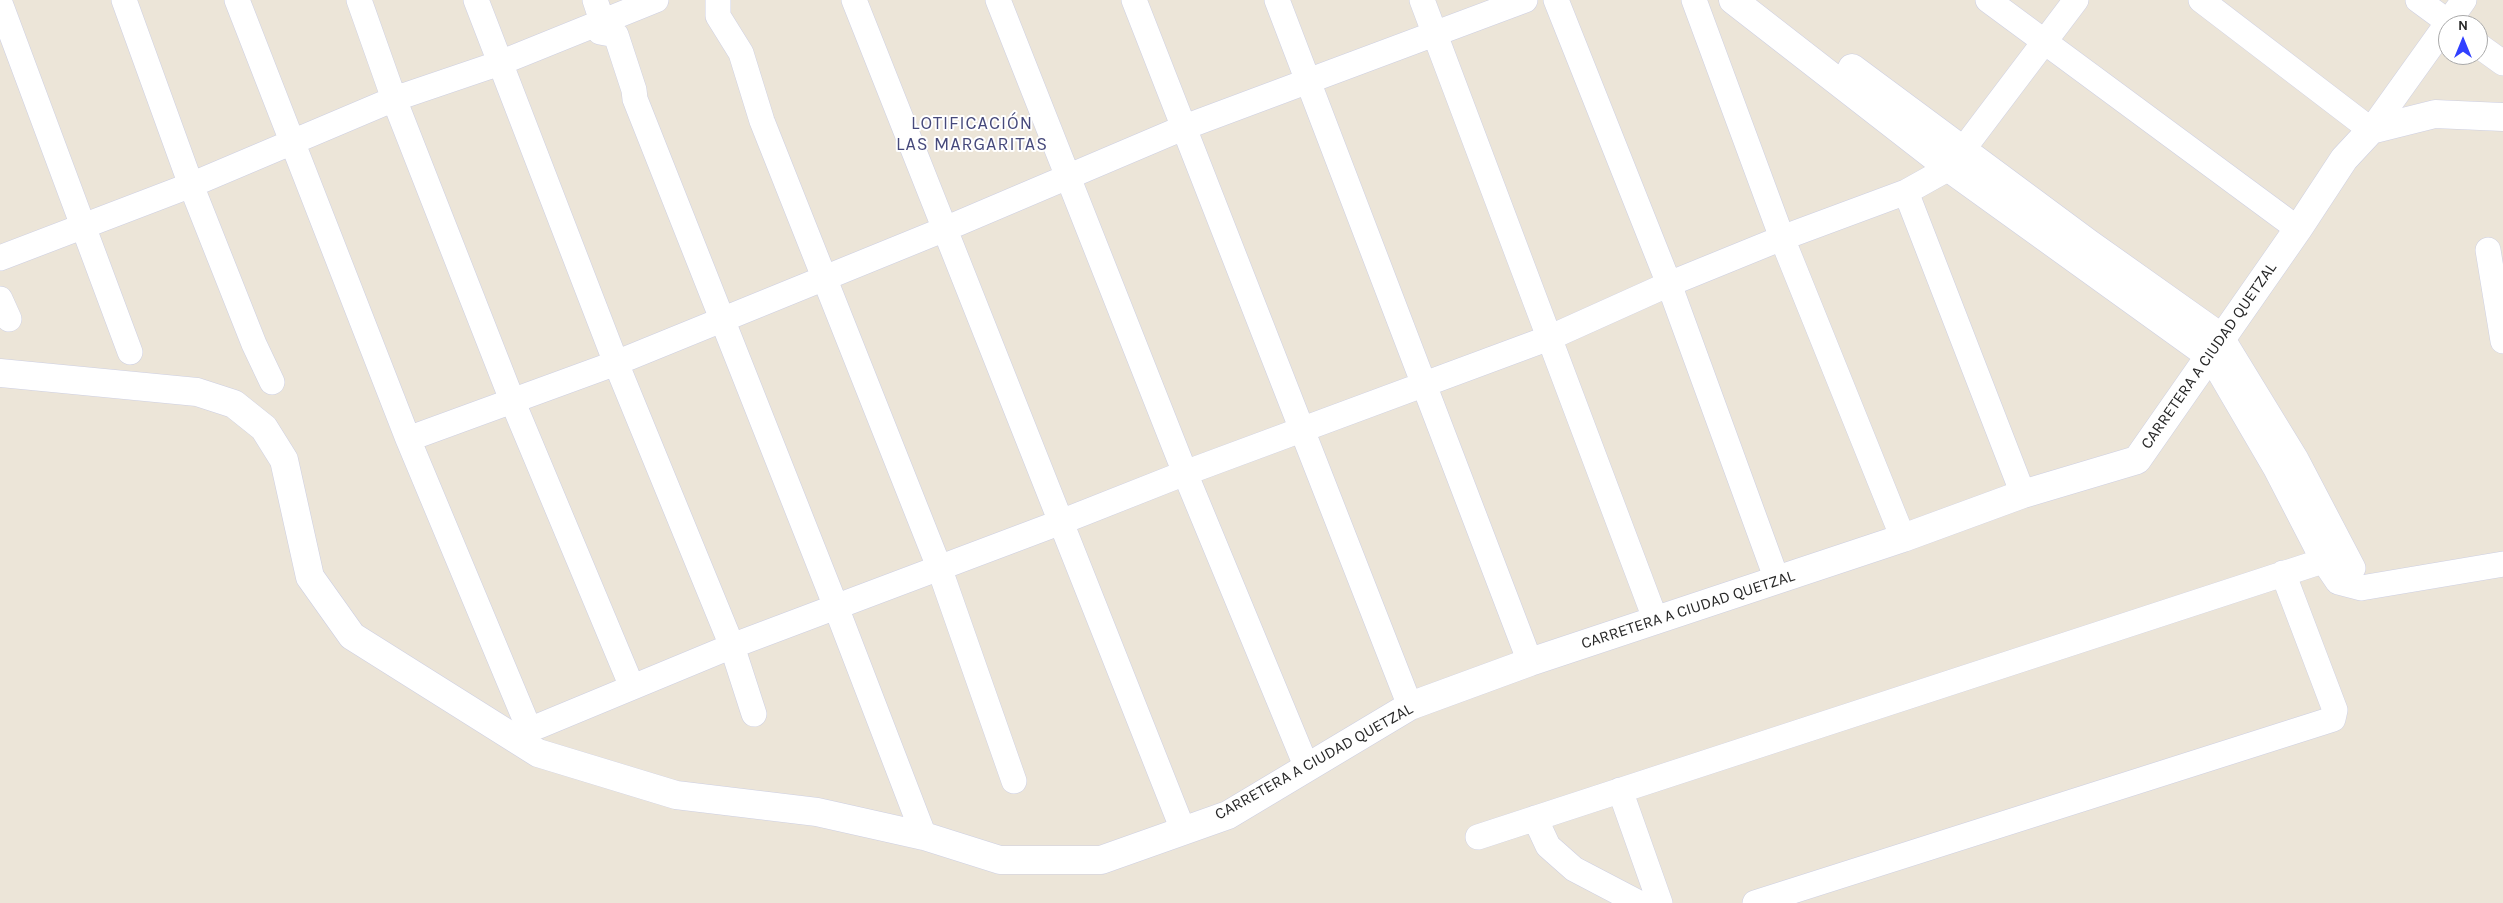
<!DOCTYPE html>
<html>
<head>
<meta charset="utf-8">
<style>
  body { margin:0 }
  #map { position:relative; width:2503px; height:903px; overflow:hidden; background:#ece5d8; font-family:Karla,sans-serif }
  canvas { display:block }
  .north { position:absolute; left:2438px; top:15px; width:50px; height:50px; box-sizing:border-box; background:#fff; border:1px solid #a9a9a9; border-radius:50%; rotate:0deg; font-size:14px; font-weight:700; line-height:20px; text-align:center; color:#282828 }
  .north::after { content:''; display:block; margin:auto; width:18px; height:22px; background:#3140ff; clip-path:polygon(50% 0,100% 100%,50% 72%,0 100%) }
</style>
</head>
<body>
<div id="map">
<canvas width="2503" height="903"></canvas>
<div class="north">N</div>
</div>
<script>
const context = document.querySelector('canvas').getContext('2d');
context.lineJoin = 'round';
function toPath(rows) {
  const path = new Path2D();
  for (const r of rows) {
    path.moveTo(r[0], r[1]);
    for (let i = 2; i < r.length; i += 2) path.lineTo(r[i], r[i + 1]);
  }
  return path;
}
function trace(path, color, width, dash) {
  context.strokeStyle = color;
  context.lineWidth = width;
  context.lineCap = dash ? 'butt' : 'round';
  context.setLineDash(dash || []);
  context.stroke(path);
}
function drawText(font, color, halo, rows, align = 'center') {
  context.font = font + ' Karla,sans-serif';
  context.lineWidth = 4;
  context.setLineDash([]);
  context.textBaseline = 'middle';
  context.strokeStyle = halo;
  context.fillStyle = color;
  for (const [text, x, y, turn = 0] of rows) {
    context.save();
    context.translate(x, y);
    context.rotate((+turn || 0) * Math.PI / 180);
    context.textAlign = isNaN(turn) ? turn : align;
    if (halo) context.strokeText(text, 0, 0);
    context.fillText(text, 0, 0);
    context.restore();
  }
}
const street = toPath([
  [124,0,191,185,254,344,272,382],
  [237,0,408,439,527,724,533,726,539,726,732,646,1061,522,1185,473,1549,338,1669,284,1782,238,1906,192,1949,168,2076,0],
  [359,0,394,99,512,400,632,687],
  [476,0,616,363,732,646,754,714],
  [595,0,602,21,600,32,616,35,634,90,635,99,836,607,924,836],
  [718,0,718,16,741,53,762,121,939,567,1014,781],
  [854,0,1183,830],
  [998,0,1185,473,1307,768],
  [1134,0,1410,706],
  [1277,0,1530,662],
  [1422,0,1656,621],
  [1556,0,1669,284,1777,580],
  [1694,0,1782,238,1903,538],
  [1988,0,2298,229],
  [2201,0,2371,130,2464,0],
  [2418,0,2452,25],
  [0,3,130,352],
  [2478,45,2503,63],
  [1906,192,2023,494],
  [2488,250,2503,341],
  [0,258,191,185,394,99,500,63,656,0],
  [0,299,9,319],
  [2222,338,2296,459,2353,568],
  [2210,356,2276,469,2323,560,2338,582,2361,588,2503,564],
  [408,439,616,363,945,229,1185,127,1525,0],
  [1620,790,1660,903],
  [1535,818,1548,846,1574,869,1639,903],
  [1478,837,2344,554],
  [1755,903,2333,719,2335,710,2283,573]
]);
const secondary = toPath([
  [1733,0,1949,168,2210,356],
  [1852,68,2088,243,2222,338],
  [0,373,197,392,234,404,264,428,284,460,310,577,352,636,538,753,676,795,817,812,924,836,1000,860,1101,860,1228,815,1410,706,1530,662,1903,538,2023,494,2137,460,2298,229,2344,159,2371,130,2435,114,2503,117]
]);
trace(street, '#cdcfe2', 26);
trace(secondary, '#cdcfe2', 29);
trace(street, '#fff', 25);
trace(secondary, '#fff', 28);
drawText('16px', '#282828', '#fff', [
  ["CARRETERA A CIUDAD QUETZAL",2209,356,-55],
  ["CARRETERA A CIUDAD QUETZAL",1688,610,-18],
  ["CARRETERA A CIUDAD QUETZAL",1314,762,-29]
]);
context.letterSpacing = '1px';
drawText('18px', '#46497b', '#fff', [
  ["LOTIFICACIÓN",972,124],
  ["LAS MARGARITAS",972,145]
]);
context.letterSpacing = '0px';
</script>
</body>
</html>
